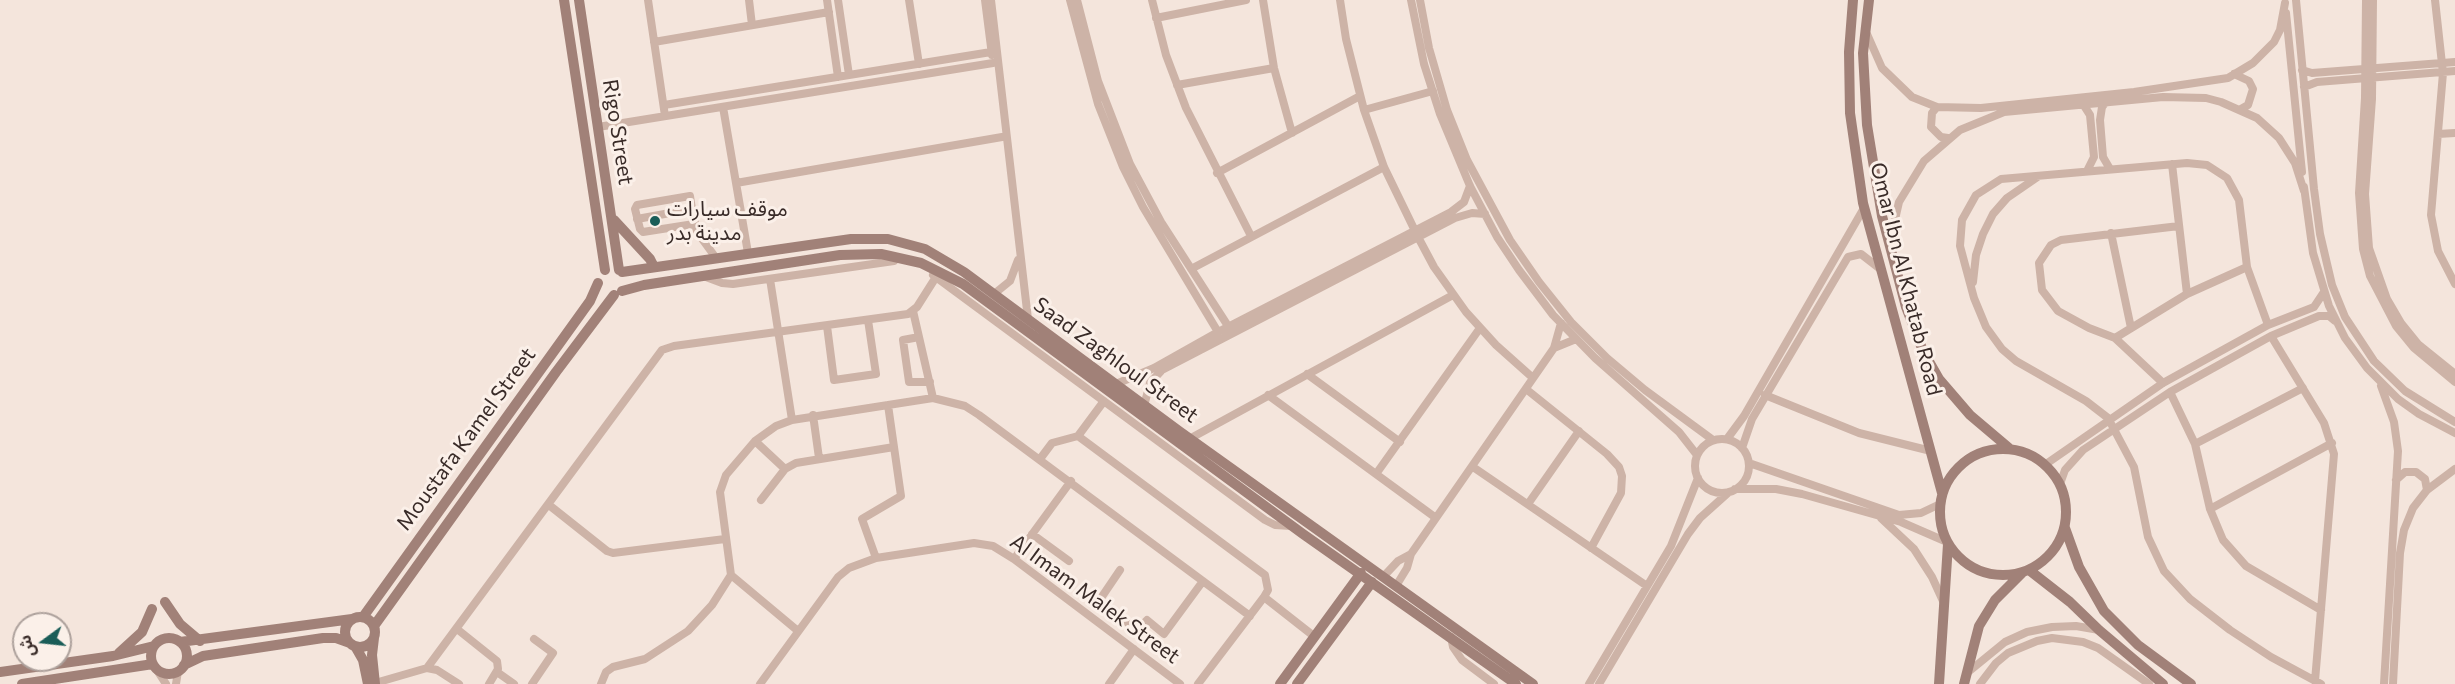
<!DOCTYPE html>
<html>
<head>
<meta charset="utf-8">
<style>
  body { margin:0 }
  #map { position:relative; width:2455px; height:684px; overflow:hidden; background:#f4e5dc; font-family:Commissioner,"Noto Sans Arabic",sans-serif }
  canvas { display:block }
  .north { position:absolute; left:12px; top:612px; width:60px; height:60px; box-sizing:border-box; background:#fbf0e9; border:2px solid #ada19c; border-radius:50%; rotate:255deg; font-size:16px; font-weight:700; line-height:24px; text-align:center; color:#392b28 }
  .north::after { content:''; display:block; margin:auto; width:21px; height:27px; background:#1a5d58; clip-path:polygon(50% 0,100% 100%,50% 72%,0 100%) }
</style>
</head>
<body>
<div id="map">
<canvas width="2455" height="684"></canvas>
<div class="north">ش</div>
</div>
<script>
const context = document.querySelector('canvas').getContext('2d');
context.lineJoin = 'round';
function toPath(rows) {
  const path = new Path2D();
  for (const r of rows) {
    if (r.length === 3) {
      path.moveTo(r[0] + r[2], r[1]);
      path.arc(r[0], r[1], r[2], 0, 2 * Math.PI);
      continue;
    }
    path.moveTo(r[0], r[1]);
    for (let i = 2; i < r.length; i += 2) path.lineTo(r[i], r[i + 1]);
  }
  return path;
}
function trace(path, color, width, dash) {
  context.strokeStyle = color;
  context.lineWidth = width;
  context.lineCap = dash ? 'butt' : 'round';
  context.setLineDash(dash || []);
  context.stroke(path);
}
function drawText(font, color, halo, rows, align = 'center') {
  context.font = font + ' Commissioner,"Noto Sans Arabic",sans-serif';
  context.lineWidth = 6;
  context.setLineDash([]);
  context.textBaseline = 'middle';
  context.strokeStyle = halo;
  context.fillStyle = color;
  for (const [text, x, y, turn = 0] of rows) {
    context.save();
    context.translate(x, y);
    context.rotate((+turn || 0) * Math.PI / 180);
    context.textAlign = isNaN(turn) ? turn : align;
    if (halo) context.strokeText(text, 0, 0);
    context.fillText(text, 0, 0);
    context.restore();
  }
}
trace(toPath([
  [648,0,665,116],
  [749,0,752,25],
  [827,0,838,77],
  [838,0,849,75],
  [909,0,919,64],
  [985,0,992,55],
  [991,0,1028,319],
  [1070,0,1098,104,1123,167,1143,207,1218,332],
  [1077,0,1098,81,1130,164,1161,222,1228,326],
  [1152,0,1166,55,1186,108,1251,236],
  [1263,0,1274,68,1292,133],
  [1340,0,1346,39,1364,110,1384,167,1418,237,1434,267,1466,312,1496,345,1533,378],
  [1411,0,1424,64,1440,114,1470,186,1497,237,1519,270,1553,315,1595,358,1679,432,1697,455],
  [1420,0,1429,48,1447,110,1467,160,1510,240,1539,282,1571,322,1607,358,1645,390,1713,440],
  [2296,0,2314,189,2320,234,2332,285,2345,317,2374,361,2405,391,2455,422],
  [2366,0,2365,98,2359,193,2363,249,2370,276,2396,326,2414,348,2455,382],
  [2373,0,2372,99,2365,194,2369,248,2387,299,2401,323,2418,344,2455,374],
  [2435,0,2443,73,2431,215,2438,251,2455,284],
  [2286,13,2302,172],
  [1156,18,1246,0],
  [1867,34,1882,68,1912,97,1937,107,1981,108,2134,92,2228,78,2253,63,2274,42,2280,30,2285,3],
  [654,42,829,12],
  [2302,70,2312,73,2455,62],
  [2234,74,2249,81,2253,89,2248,105,2241,109],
  [1177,85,1274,68],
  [2304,87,2317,82,2455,71],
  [2106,102,2102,107,2100,120,2103,157,2110,169],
  [2083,104,2090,115,2094,157,2087,171],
  [664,105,991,52],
  [723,107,748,253],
  [1937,107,1932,113,1931,127,1941,137,1948,138],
  [1364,110,1433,91],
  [598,127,993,63],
  [2438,134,2455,133],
  [2172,164,2187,294],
  [1217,173,1360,96],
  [736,183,1002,137],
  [2304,187,2313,253,2329,306,2345,338,2367,368,2398,399,2419,414,2455,433],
  [692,209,690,196,637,205,635,209,640,229,643,232,694,224],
  [637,219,692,209,697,232,716,258],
  [2111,233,2131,328],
  [1890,241,1899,202,1924,161,1960,130,2004,112,2163,97,2206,98,2221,102,2257,118,2279,138,2295,163,2304,191],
  [1191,269,1384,167],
  [933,275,1265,520,1275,525,1291,526],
  [706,277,722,283,733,284,894,261],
  [770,279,792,420],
  [1973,282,1976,255,1983,234,1993,214,2007,198,2039,176],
  [994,294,1010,281,1018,260],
  [913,311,933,398],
  [2268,325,2247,267,2239,200,2227,178,2207,165,2187,163,2001,179,1976,195,1962,220,1960,246,1974,298,1986,327,2002,349,2016,361,2086,401,2108,418,2134,467,2148,537,2164,571,2190,599,2230,630,2271,657,2321,684],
  [827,326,834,380,876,374,868,320],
  [2271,336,2324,423,2334,454,2315,681],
  [919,337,903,340,909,382,930,382],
  [2115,338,2187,294,2247,267],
  [1554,348,1576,339],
  [1307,374,1400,442],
  [2163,383,2115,338,2089,328,2058,311,2042,290,2039,263,2051,245,2061,240,2179,226],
  [1116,384,1154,368,1218,332,1451,212,1464,202,1470,186],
  [2381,386,2394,422,2398,451,2384,684],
  [1526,389,1607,454,1619,467,1622,476,1621,493,1591,548],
  [2170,392,2195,444,2210,509,2223,540,2246,566,2321,610],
  [1268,395,1436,518],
  [1765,395,1859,433,1931,451],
  [1144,406,1150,383,1162,370,1455,218,1472,213,1485,214],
  [813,415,819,458],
  [1078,436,1104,401],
  [1191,438,1453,295],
  [1727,439,1744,416,1864,208],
  [1722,466,27],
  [755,441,785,469],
  [2195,444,2303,388],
  [1742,448,1752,419,1848,257,1861,254,1879,268],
  [1040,459,1052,443,1078,436,1265,575,1268,590,1264,597,1198,684],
  [1749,463,1899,515,1921,513,1940,504],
  [2046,464,2163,383,2268,325,2314,307,2324,292],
  [1473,467,1647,586],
  [1376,474,1480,328],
  [2396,480,2405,472,2416,472,2425,479,2427,490],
  [2060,484,2065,470,2083,450,2170,392,2271,336,2319,316,2329,316,2335,321],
  [1735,489,1776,489,1802,494,1901,522,1947,542],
  [761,500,785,469,796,463,894,447],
  [1528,504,1579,431],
  [549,505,607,551,613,553,725,539],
  [2210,509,2332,443],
  [1881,518,1914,549,1932,577,1943,601],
  [1032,534,1069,561],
  [876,558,862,519,901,496,888,405],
  [1014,559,1071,481],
  [1120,570,1099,601,1137,630,1147,620,1164,634,1203,581],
  [1383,577,1398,561,1411,554],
  [1396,586,1407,568,1411,554,1554,348,1561,323],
  [1264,597,1315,637],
  [457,629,497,661,498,669,489,684],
  [798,631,731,575,720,492,726,475,755,441,776,426,792,420,933,398,965,406,979,415,1250,616],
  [1451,637,1453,647,1462,660,1494,684],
  [427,668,662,350,674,346,908,314,917,307,936,277],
  [157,670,166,684],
  [497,672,514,684],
  [1967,673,2005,642,2027,632,2052,627,2076,626,2099,630],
  [375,683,427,668,437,670,459,684],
  [176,684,178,671],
  [532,684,553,653,534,639],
  [601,684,606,672,613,667,645,659,688,631,712,605,731,575],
  [760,684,838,577,849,568,876,558,974,543,993,546,1014,559,1180,684],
  [1109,684,1134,649],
  [1589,684,1671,546,1698,478],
  [1599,684,1688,534,1700,518,1729,492],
  [1980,684,1996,663,2008,653,2037,641,2052,638,2083,642,2098,648,2149,684],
  [2393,684,2400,553,2404,530,2413,508,2427,490,2455,469]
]), '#cdb3a7', 8);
trace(toPath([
  [564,0,605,270],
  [579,0,619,270],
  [1853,0,1849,52,1850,113,1863,203,1942,493],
  [1869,0,1863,53,1867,125,1882,216,1906,307,1923,351,1939,379,1970,415,2009,448],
  [614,220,650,259,654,267],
  [622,272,851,239,888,239,925,249,964,272,1179,431,1533,684],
  [622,291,644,285,840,255,881,254,921,263,963,284,1303,534,1516,684],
  [2003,512,63],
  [2065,528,2079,567,2104,611,2138,645,2191,684],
  [2029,570,2070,602,2099,630,2163,684],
  [165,602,180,624,200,641],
  [363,617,590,301,598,283],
  [360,632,15],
  [374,626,556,372,614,295],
  [374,638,372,655,375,684],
  [169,656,18],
  [180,642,352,619],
  [355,646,363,660,368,684],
  [119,653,142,632,152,609],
  [184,665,203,656,323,638,336,638,350,643],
  [0,672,113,656,154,646],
  [22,684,153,664],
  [1280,684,1361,573],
  [1297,684,1372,582],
  [1939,684,1948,544],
  [1964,684,1979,626,1995,600,2022,573]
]), '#a18178', 10);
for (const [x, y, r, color] of [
  [655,221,6,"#1a5d58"]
]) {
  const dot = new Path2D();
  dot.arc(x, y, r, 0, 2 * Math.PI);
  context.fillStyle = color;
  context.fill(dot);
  trace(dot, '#fbf0e9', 2);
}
drawText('21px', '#392b28', '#fbf0e9', [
  ["Rigo Street",618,132,81],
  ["Omar Ibn Al Khatab Road",1906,279,76],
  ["Saad Zaghloul Street",1116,360,36],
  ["Moustafa Kamel Street",466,439,-54],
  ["Al Imam Malek Street",1095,599,36]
]);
drawText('21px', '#392b28', '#fbf0e9', [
  ["موقف سيارات",667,209],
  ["مدينة بدر",667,233]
], 'left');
</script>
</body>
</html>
